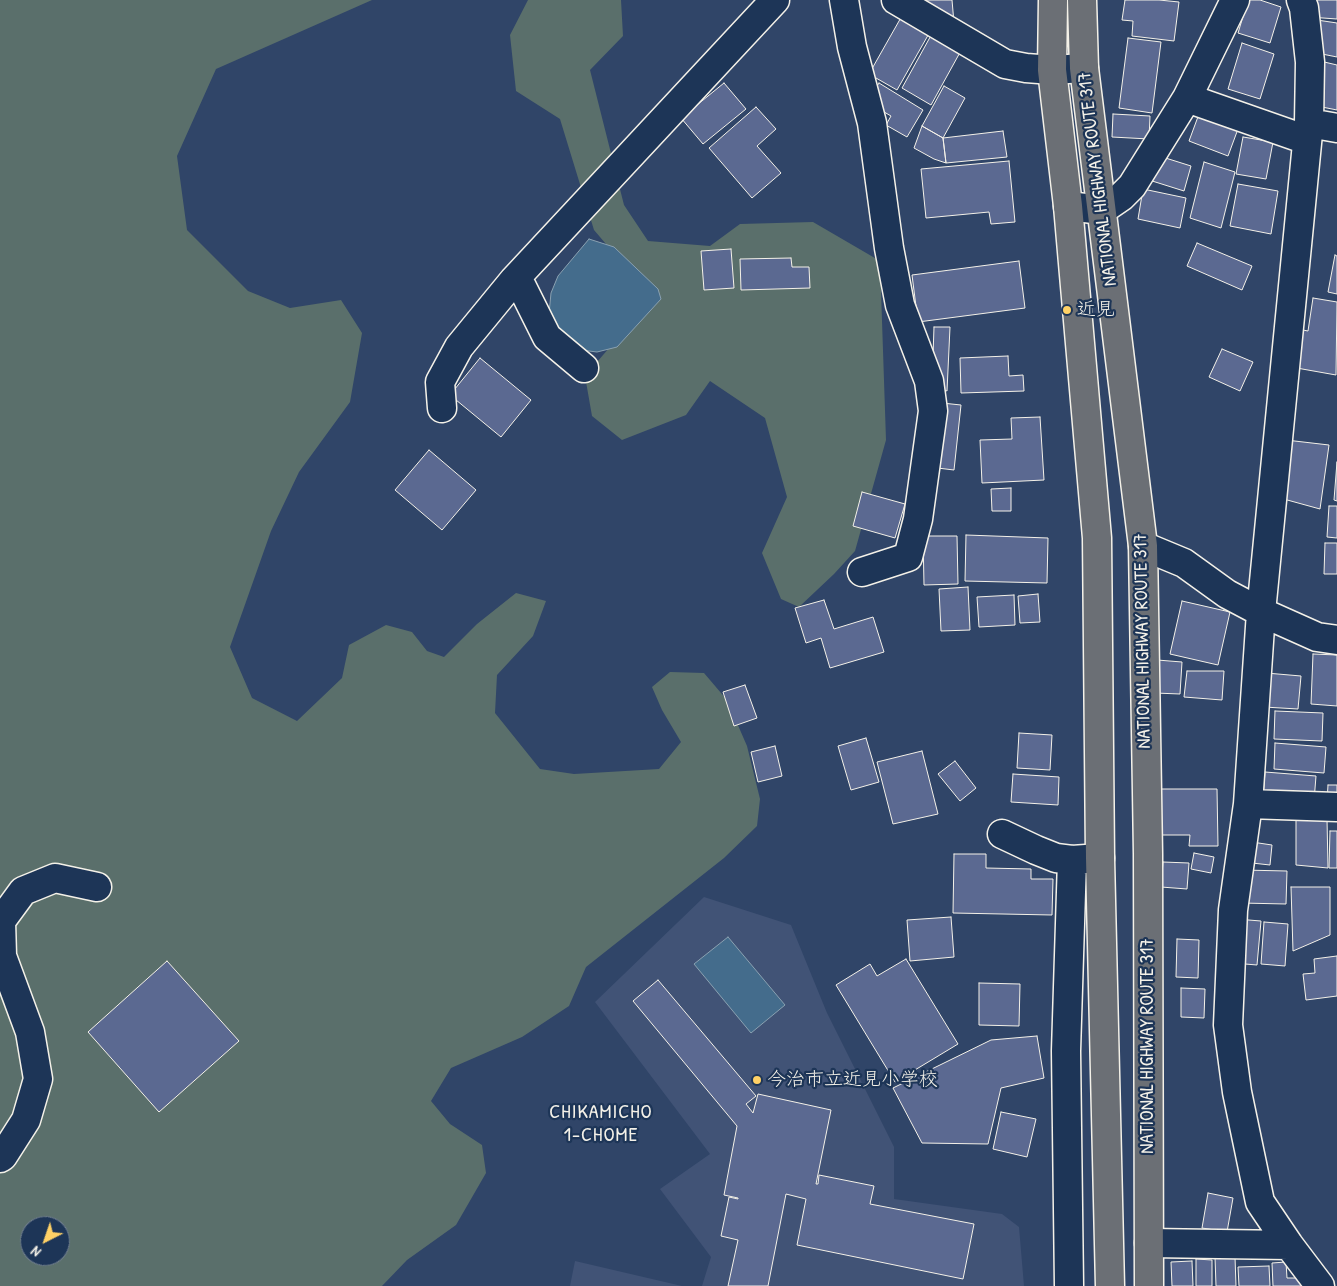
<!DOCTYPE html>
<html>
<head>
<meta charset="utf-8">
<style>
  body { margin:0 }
  #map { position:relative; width:1337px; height:1286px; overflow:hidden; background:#304568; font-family:"Patrick Hand",sans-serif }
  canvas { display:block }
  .north { position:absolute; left:20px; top:1216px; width:50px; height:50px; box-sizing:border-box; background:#1d3557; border:1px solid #738091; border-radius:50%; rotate:221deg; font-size:14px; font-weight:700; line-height:20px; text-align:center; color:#f4f1e8 }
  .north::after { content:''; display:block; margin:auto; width:18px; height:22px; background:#ffd166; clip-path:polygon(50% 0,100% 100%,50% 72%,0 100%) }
</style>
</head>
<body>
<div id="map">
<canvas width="1337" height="1286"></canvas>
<div class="north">N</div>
</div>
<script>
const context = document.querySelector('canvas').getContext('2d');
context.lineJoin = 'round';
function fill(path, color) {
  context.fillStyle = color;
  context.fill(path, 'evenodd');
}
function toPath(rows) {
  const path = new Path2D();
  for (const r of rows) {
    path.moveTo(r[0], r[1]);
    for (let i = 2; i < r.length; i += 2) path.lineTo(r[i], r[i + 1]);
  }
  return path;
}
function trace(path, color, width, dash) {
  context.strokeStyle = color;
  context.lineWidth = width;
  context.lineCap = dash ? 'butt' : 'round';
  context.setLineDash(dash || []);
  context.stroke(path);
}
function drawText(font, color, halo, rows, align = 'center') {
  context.font = font + ' "Patrick Hand","Klee One",sans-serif';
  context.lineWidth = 4.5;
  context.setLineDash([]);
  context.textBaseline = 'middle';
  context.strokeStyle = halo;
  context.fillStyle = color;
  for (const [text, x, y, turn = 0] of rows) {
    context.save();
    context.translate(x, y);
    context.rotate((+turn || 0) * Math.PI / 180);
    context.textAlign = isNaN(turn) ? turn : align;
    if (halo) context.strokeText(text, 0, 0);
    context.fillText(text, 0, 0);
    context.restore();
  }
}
fill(toPath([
  [704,897,791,925,827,1013,894,1147,894,1199,1002,1214,1019,1227,1024,1286,702,1286,711,1257,660,1189,710,1154,595,1002],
  [575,1261,682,1286,570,1286]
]), '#415376');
fill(toPath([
  [0,0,372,0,216,69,177,156,187,230,248,291,290,308,341,300,362,333,350,402,299,472,271,531,230,647,252,698,297,721,342,678,349,645,386,625,412,632,427,651,444,657,477,624,516,593,546,601,533,636,497,675,495,713,540,769,574,774,659,769,681,742,662,710,652,687,670,672,704,673,727,700,747,746,760,799,757,826,724,858,586,967,569,1006,522,1037,451,1068,431,1101,450,1124,482,1145,486,1173,456,1225,407,1260,382,1286,0,1286],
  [30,1226,60,1226,60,1256,30,1256],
  [528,0,621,0,623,36,590,70,624,205,648,241,710,246,740,224,813,222,880,261,886,440,855,551,834,574,799,607,781,599,762,553,787,497,765,418,710,381,686,415,622,440,592,416,585,376,652,298,594,230,560,119,516,91,510,35]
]), '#5a6f6b');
const water = toPath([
  [589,239,614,247,658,289,661,299,617,347,597,352,581,350,554,325,549,314,551,293,558,276,589,239],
  [728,937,785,1005,751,1033,694,964,728,937]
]);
fill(water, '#446c8c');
trace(water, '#8aa1b1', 1);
const building = toPath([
  [906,0,952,0,954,23,906,0],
  [1125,0,1159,0,1179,2,1174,41,1132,36,1133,21,1122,20,1125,0],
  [1248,0,1260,0,1281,7,1270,43,1238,33,1248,0],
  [1311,0,1337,0,1337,19,1309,17,1311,0],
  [903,14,931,30,897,90,869,74,903,14],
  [1317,20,1337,23,1337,57,1312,52,1317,20],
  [934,30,963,47,931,105,902,88,934,30],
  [1128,38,1161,42,1152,113,1119,108,1128,38],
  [1242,43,1274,54,1260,99,1228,89,1242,43],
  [1320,61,1337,65,1337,110,1312,105,1320,61],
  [724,83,746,109,703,144,681,118,724,83],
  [879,83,923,110,907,137,886,125,891,116,867,102,879,83],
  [944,86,965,98,943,138,922,126,944,86],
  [756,107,776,129,757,146,781,173,752,198,709,148,756,107],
  [1113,114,1150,116,1149,139,1112,137,1113,114],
  [1199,114,1238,129,1228,156,1189,141,1199,114],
  [922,126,943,138,946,163,934,159,914,148,922,126],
  [1003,131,1007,157,946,163,943,138,1003,131],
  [1243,137,1273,142,1266,179,1236,174,1243,137],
  [1156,155,1191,166,1184,191,1149,180,1156,155],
  [1009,161,1015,222,991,224,989,212,926,218,921,169,1009,161],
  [1204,162,1235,172,1221,228,1190,218,1204,162],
  [1238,184,1278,191,1271,234,1230,226,1238,184],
  [1143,189,1186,198,1180,228,1138,219,1143,189],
  [1197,243,1252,266,1242,290,1187,266,1197,243],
  [731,249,734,288,704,290,701,251,731,249],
  [1335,255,1337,256,1337,294,1328,292,1335,255],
  [791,258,792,267,809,267,810,288,741,290,740,259,791,258],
  [1019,261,1025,308,918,322,912,275,1019,261],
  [1313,298,1337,302,1336,375,1291,367,1298,329,1308,331,1313,298],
  [934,327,950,327,947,391,932,386,934,327],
  [1222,349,1253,362,1240,391,1209,377,1222,349],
  [1008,356,1009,376,1023,375,1024,391,961,393,960,358,1008,356],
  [480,358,531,400,501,437,450,395,480,358],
  [942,403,961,405,954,470,929,467,942,403],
  [1040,417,1044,480,982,483,980,440,1012,439,1011,418,1040,417],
  [1286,440,1329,445,1320,509,1280,498,1286,440],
  [429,450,476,490,442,530,395,490,429,450],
  [1337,462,1337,501,1334,500,1337,462],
  [1011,488,1011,511,992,511,991,489,1011,488],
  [862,492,905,504,895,538,853,526,862,492],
  [1329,506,1337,506,1337,538,1327,537,1329,506],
  [966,535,1048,538,1047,583,965,581,966,535],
  [923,536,957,536,958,584,924,585,923,536],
  [1325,543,1337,543,1337,574,1324,574,1325,543],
  [968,587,970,630,941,631,939,589,968,587],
  [1038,594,1040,622,1020,623,1018,596,1038,594],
  [1014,595,1015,625,979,627,977,597,1014,595],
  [824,600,834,629,873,617,884,652,830,668,821,638,806,643,795,608,824,600],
  [1182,601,1230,612,1218,665,1170,654,1182,601],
  [1313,654,1337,655,1337,706,1311,704,1313,654],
  [1157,660,1182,662,1180,694,1155,693,1157,660],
  [1187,671,1224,671,1222,700,1184,697,1187,671],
  [1266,673,1301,676,1298,709,1264,707,1266,673],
  [745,685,757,718,734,726,723,692,745,685],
  [1275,711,1323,713,1322,741,1274,739,1275,711],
  [1019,733,1052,735,1050,770,1017,768,1019,733],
  [866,738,879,782,851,790,838,746,866,738],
  [1275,743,1326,747,1324,773,1274,769,1275,743],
  [775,746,782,776,758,782,751,752,775,746],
  [922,751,938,814,893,824,877,762,922,751],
  [955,761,976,788,960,801,938,774,955,761],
  [1265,772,1316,776,1314,801,1263,797,1265,772],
  [1013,774,1059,777,1058,805,1011,802,1013,774],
  [1328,785,1337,785,1337,803,1327,802,1328,785],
  [1159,789,1217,789,1218,846,1189,846,1190,835,1159,835,1159,789],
  [1296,819,1327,819,1328,868,1296,865,1296,819],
  [1330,831,1337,831,1337,868,1329,868,1330,831],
  [1245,841,1272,845,1270,865,1243,862,1245,841],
  [1194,853,1214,857,1211,873,1191,869,1194,853],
  [954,854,986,854,986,868,1031,869,1031,879,1053,879,1052,915,953,913,954,854],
  [1163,862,1189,863,1187,889,1161,887,1163,862],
  [1242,870,1287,871,1286,904,1241,903,1242,870],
  [1291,887,1330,887,1330,935,1293,951,1291,887],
  [951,917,954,957,910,961,907,920,951,917],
  [1236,919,1261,921,1257,965,1233,963,1236,919],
  [1264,922,1288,924,1285,966,1261,964,1264,922],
  [1177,939,1199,940,1198,978,1176,977,1177,939],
  [1337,956,1337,996,1306,1000,1303,974,1315,973,1314,959,1337,956],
  [906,959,958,1044,895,1082,836,985,870,964,877,976,906,959],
  [167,961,239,1041,159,1112,88,1032,167,961],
  [658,980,756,1096,746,1104,753,1113,758,1094,831,1110,816,1184,818,1184,819,1175,874,1186,870,1204,974,1224,963,1279,797,1245,806,1199,786,1194,768,1286,728,1286,738,1240,721,1236,729,1197,738,1199,738,1198,724,1195,737,1126,633,1001,658,980],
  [979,983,1020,984,1019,1026,979,1025,979,983],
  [1181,988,1205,989,1204,1018,1181,1017,1181,988],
  [1037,1036,1044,1078,1001,1088,988,1144,922,1143,893,1088,991,1040,1037,1036],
  [1001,1112,1036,1119,1027,1157,993,1149,1001,1112],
  [1208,1193,1233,1198,1227,1232,1202,1228,1208,1193],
  [1215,1257,1235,1257,1236,1286,1216,1286,1215,1257],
  [1196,1259,1212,1260,1212,1286,1196,1286,1196,1259],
  [1192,1261,1193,1286,1172,1286,1171,1262,1192,1261],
  [1286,1262,1287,1278,1302,1278,1302,1286,1273,1286,1272,1263,1286,1262],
  [1269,1266,1270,1286,1239,1286,1238,1267,1269,1266]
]);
fill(building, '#5b6991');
trace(building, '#f4f1e8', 1);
const minor = toPath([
  [844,0,852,47,872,123,889,248,900,305,929,381,933,411,918,519,908,557,862,572],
  [896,0,1005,64,1026,68,1052,70,1084,68],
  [1301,0,1304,8,1310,62,1309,123,1261,612,1248,804,1337,807],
  [1187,98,1307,140],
  [1309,123,1337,128],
  [1068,206,1102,210,1121,197,1132,186,1187,98,1235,0],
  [517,277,547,337,584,368],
  [442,408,440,382,459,347,514,280,775,0],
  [1143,546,1184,563,1227,594,1261,612,1317,637,1337,640],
  [1248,804,1233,910,1228,1025,1237,1092,1260,1202,1289,1245,1320,1286],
  [1002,834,1036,850,1056,858,1072,860],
  [0,1158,3,1156,26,1120,38,1079,30,1032,2,956,1,921,23,891,55,878,97,887],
  [1149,1243,1289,1245],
  [1069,1286,1066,1051,1072,860,1100,858]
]);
const highway = toPath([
  [1053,0,1052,70,1068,206,1097,538,1100,858,1110,1286],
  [1082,0,1084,68,1143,546,1148,854,1149,1286]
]);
trace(minor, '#f4f1e8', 31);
trace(highway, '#f4f1e8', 31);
trace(minor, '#1d3557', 28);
trace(highway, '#6b6f75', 28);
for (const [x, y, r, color] of [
  [1067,310,5,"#ffd166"],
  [757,1080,5,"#ffd166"]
]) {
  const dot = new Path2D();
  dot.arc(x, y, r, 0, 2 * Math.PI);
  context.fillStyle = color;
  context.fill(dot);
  trace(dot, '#1d3557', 2);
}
drawText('19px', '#f4f1e8', '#1d3557', [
  ["NATIONAL HIGHWAY ROUTE 317",1098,179,-97],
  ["NATIONAL HIGHWAY ROUTE 317",1143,641,-91],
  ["NATIONAL HIGHWAY ROUTE 317",1148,1046,-90]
]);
drawText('19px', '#f4f1e8', '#1d3557', [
  ["近見",1077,310],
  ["今治市立近見小学校",767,1080]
], 'left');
context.letterSpacing = '1px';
drawText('20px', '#f4f1e8', '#1d3557', [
  ["CHIKAMICHO",601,1113],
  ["1-CHOME",601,1136]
]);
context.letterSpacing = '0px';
</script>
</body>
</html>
